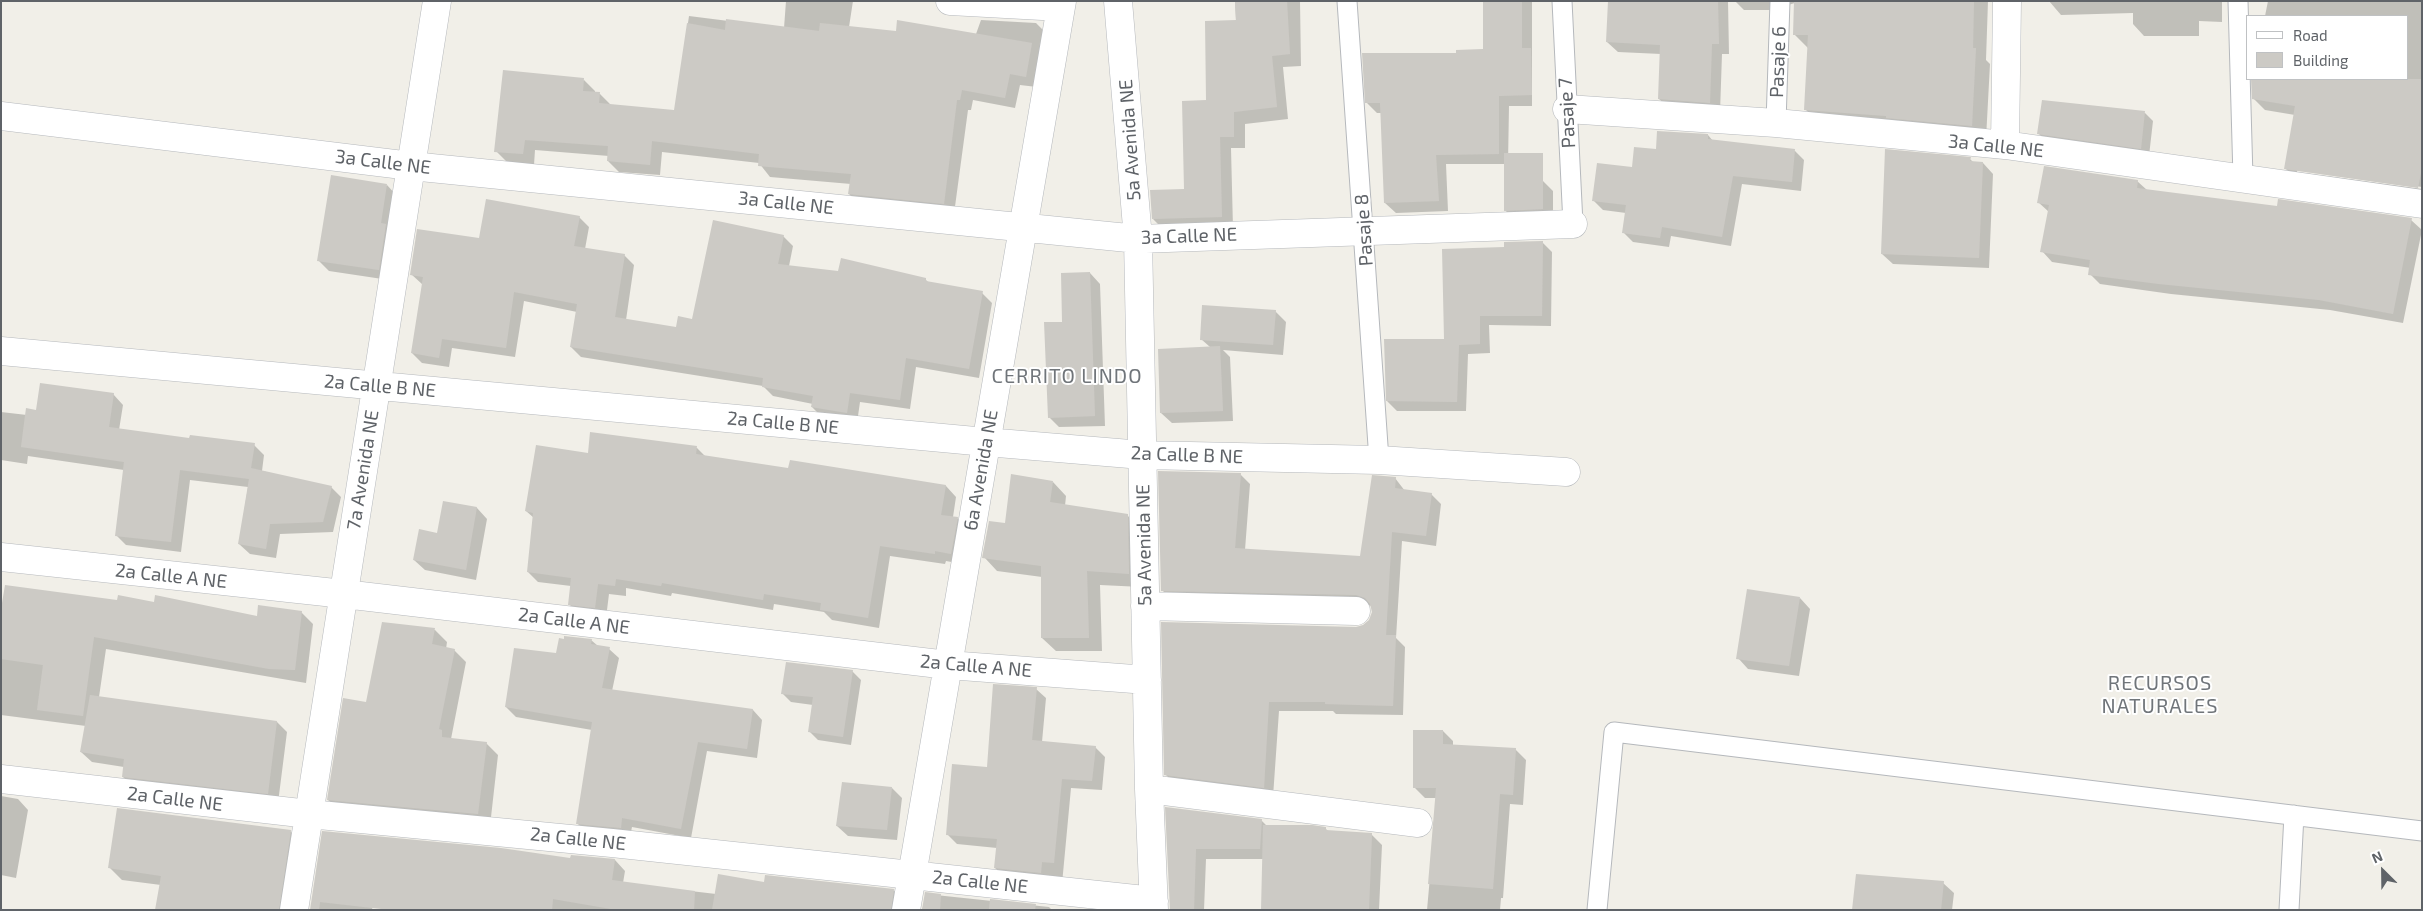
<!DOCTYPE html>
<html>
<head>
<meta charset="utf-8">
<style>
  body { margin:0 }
  #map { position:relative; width:2423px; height:911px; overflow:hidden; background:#f1efe8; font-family:"Exo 2",sans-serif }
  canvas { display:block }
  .frame { position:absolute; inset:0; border:2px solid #5f6368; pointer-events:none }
  .legend { position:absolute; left:2246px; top:15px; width:162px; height:65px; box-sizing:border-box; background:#fff; border:1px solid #bfc1c3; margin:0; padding:6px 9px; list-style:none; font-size:15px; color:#5f6368 }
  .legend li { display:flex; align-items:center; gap:10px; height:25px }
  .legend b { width:25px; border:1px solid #bfc1c3 }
  .north { position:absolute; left:2358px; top:846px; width:50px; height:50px; -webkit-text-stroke:4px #fff; paint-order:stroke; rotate:337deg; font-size:14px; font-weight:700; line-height:20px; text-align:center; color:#5f6368 }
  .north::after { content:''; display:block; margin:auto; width:18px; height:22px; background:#5f6368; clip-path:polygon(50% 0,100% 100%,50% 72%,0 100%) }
</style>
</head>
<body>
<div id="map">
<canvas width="2423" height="911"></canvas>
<div class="frame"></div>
<ul class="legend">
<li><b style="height:6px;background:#fff"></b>Road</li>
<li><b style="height:14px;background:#cccac5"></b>Building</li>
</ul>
<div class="north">N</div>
</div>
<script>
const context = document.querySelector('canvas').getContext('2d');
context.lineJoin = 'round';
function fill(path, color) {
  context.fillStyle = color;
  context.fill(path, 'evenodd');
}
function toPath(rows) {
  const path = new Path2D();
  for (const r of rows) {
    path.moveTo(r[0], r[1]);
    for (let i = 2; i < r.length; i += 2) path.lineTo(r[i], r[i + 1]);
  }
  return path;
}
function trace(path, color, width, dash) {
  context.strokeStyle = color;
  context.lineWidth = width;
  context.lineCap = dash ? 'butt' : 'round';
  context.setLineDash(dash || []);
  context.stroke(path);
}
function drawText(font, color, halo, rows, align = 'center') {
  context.font = font + ' "Exo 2",sans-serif';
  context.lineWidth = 4;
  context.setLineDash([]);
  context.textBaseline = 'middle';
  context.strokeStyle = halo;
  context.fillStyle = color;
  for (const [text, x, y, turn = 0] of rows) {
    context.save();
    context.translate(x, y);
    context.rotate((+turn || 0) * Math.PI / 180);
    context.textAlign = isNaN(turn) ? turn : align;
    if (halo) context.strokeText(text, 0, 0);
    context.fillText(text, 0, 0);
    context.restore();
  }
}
fill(toPath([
  [786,1,853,1,849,27,897,32,976,34,981,20,1036,23,1047,34,1037,87,1020,85,1015,108,973,100,971,110,968,110,954,214,860,205,849,194,851,184,770,177,759,163,662,152,660,175,619,172,608,161,609,156,535,150,534,165,507,162,496,151,584,80,595,91,595,93,600,94,611,105,675,112,689,16,784,28],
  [1235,1,1300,1,1301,66,1283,67,1288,119,1245,124,1245,148,1231,148,1233,228,1165,231,1153,219,1185,190,1208,101,1236,22],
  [1484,1,1532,1,1532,106,1509,106,1508,164,1446,164,1448,211,1396,213,1385,203,1382,113,1377,113,1367,103,1457,54,1484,51],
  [1609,1,1728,1,1729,54,1722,54,1720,113,1670,109,1659,99,1661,54,1618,52,1607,42],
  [1735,1,1988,1,1986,60,1990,64,1986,139,1820,124,1806,110,1809,49,1794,34,1795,3,1788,5,1784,10,1744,10],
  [2049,1,2222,1,2222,22,2199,21,2199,36,2144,36,2133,24,2133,13,2061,15],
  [2268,1,2422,1,2422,187,2297,169,2297,172,2422,189,2422,198,2297,180,2285,168,2295,115,2265,110,2253,98,2254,79,2407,79,2407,16,2265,16],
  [2145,113,2153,121,2149,156,2046,141,2038,133],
  [1708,135,1713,141,1795,151,1804,160,1801,191,1742,184,1731,246,1671,236,1669,247,1633,242,1624,233,1626,213,1603,210,1593,200,1657,150],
  [1970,159,1974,163,1983,163,1993,174,1989,268,1893,264,1882,254],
  [1543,181,1553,191,1553,219,1515,221,1505,210],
  [2137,181,2147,190,2278,207,2411,220,2422,230,2403,323,2330,310,2171,294,2100,284,2090,274,2091,268,2052,262,2042,251,2049,212,2038,202],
  [387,185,397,196,389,280,329,271,319,261],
  [579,217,589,227,585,249,624,255,634,265,626,320,677,329,693,320,783,236,793,246,789,266,839,273,925,279,929,283,982,293,992,303,979,378,916,367,910,409,860,402,857,423,822,417,812,407,813,404,773,396,763,386,581,357,571,347,577,312,524,301,515,357,452,348,449,367,422,363,412,353,423,285,411,274,480,239],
  [1542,242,1552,252,1551,326,1489,325,1490,353,1468,354,1466,411,1397,411,1387,401,1445,340,1505,249],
  [1090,273,1100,284,1105,426,1059,427,1049,417,1064,323],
  [1275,311,1286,322,1283,355,1223,350,1230,357,1233,421,1172,423,1161,413,1210,347,1201,339],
  [113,394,123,405,119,430,191,440,254,445,264,455,262,471,331,487,341,497,333,532,280,534,276,558,250,554,239,544,248,487,190,480,181,552,126,545,116,535,124,470,28,456,27,464,1,460,1,412,27,415],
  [697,448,706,457,790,469,946,486,956,497,953,517,957,518,968,529,962,564,946,561,945,564,890,556,879,628,832,620,824,612,774,604,773,610,672,593,671,596,626,588,626,596,609,594,606,618,580,615,569,604,571,586,538,582,528,572,534,518,526,511,589,455],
  [1240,474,1250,484,1245,550,1361,557,1395,478,1405,491,1431,494,1441,504,1436,546,1402,541,1396,638,1405,647,1403,715,1336,714,1333,711,1279,711,1273,797,1176,785,1166,775,1356,628,1364,626,1370,620,1373,612,1372,606,1367,605,1172,600,1162,590],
  [1053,482,1066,496,1065,506,1127,515,1141,529,1142,587,1100,585,1102,651,1056,651,1042,638,1042,577,997,571,984,557,1006,524],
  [444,503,477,508,487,519,476,580,425,570,414,560,438,534],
  [1800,598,1810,609,1799,676,1748,669,1738,658],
  [301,612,313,624,306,683,106,649,99,697,277,722,287,732,278,803,133,787,123,777,124,767,92,762,81,752,86,726,1,715,1,617,258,618],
  [383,623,435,630,447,642,446,649,454,650,466,662,451,739,486,743,498,755,490,826,341,812,328,800,367,703],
  [591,640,598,646,609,649,619,658,612,691,753,710,762,720,757,758,707,751,691,838,632,827,630,837,587,833,577,823,592,730,516,717,506,707,557,655],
  [852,671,861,680,851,745,818,740,809,731,813,705,791,702,782,693],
  [1036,689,1046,698,1042,742,1095,747,1105,757,1102,790,1071,788,1062,884,1005,877,995,868,997,848,957,844,947,834],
  [1443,731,1453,741,1453,746,1515,749,1526,760,1523,805,1510,804,1503,898,1501,898,1500,910,1427,910,1437,798,1425,798,1415,788],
  [892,788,902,798,897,840,848,836,837,826],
  [1,796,18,799,28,810,16,878,1,875],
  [1167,808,1261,820,1267,826,1325,828,1328,831,1371,834,1382,845,1379,910,1262,910,1264,859,1206,859,1204,910,1171,910],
  [290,831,302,843,292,910,156,910,161,885,122,880,110,868],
  [323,832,383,849,372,910,311,910],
  [571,859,615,860,625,871,623,883,716,894,765,883,893,890,904,900,903,910,405,910],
  [1943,883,1954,893,1952,910,1854,910],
  [926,894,1049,907,1052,910,922,910]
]), '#0003');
fill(toPath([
  [1235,1,1287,1,1290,54,1272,56,1277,107,1234,112,1234,137,1220,137,1222,217,1152,219,1150,190,1184,189,1182,101,1206,100,1205,21,1236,20],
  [1483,1,1522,1,1522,48,1531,48,1532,95,1499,96,1499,154,1436,155,1439,201,1384,203,1380,103,1365,103,1362,53,1456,53,1456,50,1483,49],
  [1608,1,1718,2,1719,44,1712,44,1710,103,1658,99,1660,45,1606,42],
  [1794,1,1974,1,1973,48,1976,48,1972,126,1886,118,1886,116,1804,110,1808,35,1793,35],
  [726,19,819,31,820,23,896,31,897,20,1032,43,1026,77,1010,74,1005,98,962,90,960,100,957,100,944,204,848,194,851,174,758,166,759,154,652,141,650,165,607,161,608,146,525,140,523,154,494,152,503,70,584,78,583,91,600,92,599,103,674,110,687,23,725,30],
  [2251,79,2422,79,2422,168,2418,188,2284,169,2295,106,2252,99],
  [2042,100,2145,111,2141,149,2037,134],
  [1657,131,1708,134,1708,139,1795,149,1792,182,1733,176,1722,237,1662,227,1660,238,1622,233,1626,205,1592,201,1597,163,1632,167,1634,147,1656,149],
  [1885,149,1971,157,1970,161,1983,162,1979,258,1881,254],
  [1504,153,1543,153,1543,209,1504,211],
  [2044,166,2138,180,2137,188,2277,206,2278,199,2412,218,2393,314,2319,300,2159,284,2088,275,2090,260,2040,252,2049,205,2037,203],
  [331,175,387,184,381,223,386,224,379,270,317,261],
  [486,199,580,216,574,246,625,254,615,317,676,327,678,316,692,319,713,220,784,235,778,264,838,271,841,258,926,278,926,281,983,291,969,369,906,358,900,400,850,393,847,413,811,407,813,396,762,387,763,378,570,347,577,304,514,292,506,348,442,339,439,358,411,353,423,277,410,275,417,229,479,238],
  [1543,241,1542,316,1480,316,1480,344,1459,345,1457,402,1386,401,1384,339,1444,339,1442,249,1504,247,1504,242],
  [1090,272,1095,416,1048,418,1044,322,1062,322,1061,273],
  [1202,305,1276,310,1273,345,1200,340],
  [1220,346,1223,411,1160,413,1158,349],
  [40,383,114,393,109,427,189,438,190,435,255,443,251,468,332,486,323,522,270,524,266,549,238,544,249,479,180,470,171,542,115,536,124,462,21,447,26,408,36,410],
  [590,432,697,446,696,454,788,468,790,460,946,485,941,515,958,517,951,554,935,551,935,554,880,546,868,618,820,610,821,603,764,594,763,600,662,583,661,586,616,579,615,586,598,584,595,608,568,605,571,578,527,572,533,513,525,511,536,445,588,453],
  [1158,471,1241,473,1235,548,1360,556,1372,475,1396,477,1395,488,1432,493,1426,536,1392,532,1386,635,1396,635,1393,706,1325,704,1325,702,1269,702,1264,788,1164,775,1161,622,1356,627,1363,625,1369,620,1372,612,1370,604,1365,598,1356,595,1161,591],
  [1011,474,1053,481,1050,502,1128,514,1129,574,1087,571,1089,638,1041,638,1041,566,982,558,989,521,1005,523],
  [443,501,477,507,466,570,413,560,419,529,437,533],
  [5,585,117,600,118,595,154,602,155,595,257,616,258,605,302,611,295,670,269,669,94,637,83,716,37,710,43,665,1,659,1,609],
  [1747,589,1800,597,1789,666,1736,659],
  [382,622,435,628,432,644,455,649,439,729,442,730,442,737,487,742,478,814,327,800,343,698,366,702],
  [564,636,592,639,591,644,610,647,602,688,753,709,747,749,698,742,681,829,622,818,621,828,576,824,592,722,505,707,514,648,556,653,559,638,564,639],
  [786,662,853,670,843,737,808,732,813,697,781,694],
  [993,684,1037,687,1032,740,1096,746,1092,781,1062,779,1054,863,1042,862,1041,873,994,868,997,839,946,835,952,764,987,767],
  [90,695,277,721,268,794,122,777,124,759,80,752],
  [1413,730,1443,730,1443,744,1516,748,1513,795,1500,794,1493,889,1428,884,1436,788,1413,788],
  [842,782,892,787,887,830,836,826],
  [1165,807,1262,819,1260,849,1196,849,1194,910,1170,910],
  [117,808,291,830,279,910,155,910,161,876,108,868],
  [1263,825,1312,825,1326,827,1326,830,1372,833,1369,910,1261,910],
  [322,831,501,848,570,858,571,855,615,859,612,880,695,891,694,910,617,910,553,899,552,910,390,910,320,902,319,910,310,910],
  [718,874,764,882,765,875,894,889,891,910,712,910],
  [1856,874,1944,881,1941,910,1852,910],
  [925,892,941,894,940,910,922,910],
  [990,899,1036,904,1035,910,989,910]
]), '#cccac5');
const lane = toPath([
  [1347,1,1379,460],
  [1562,1,1573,224],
  [2238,1,2243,178],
  [1776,123,1780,1],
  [1597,910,1614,732,2422,831],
  [2289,910,2294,815]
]);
const street = toPath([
  [950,1,1061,7],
  [1118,1,1138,239,1149,789,1154,910],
  [1567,109,1776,123,2005,145,2422,204],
  [1,116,411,166,1138,239,1573,224],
  [2005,145,2007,1],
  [1,351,986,442,1142,455,1379,460,1566,472],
  [1,557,344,594,948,665,1147,680],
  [1145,606,1356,611],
  [1,779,309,814,612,843,1154,901],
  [1149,789,1418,823],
  [294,910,437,1],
  [906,910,1062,1]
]);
trace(lane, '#b5b8bc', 21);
trace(street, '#b5b8bc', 29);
trace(lane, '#fff', 19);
trace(street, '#fff', 28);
drawText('19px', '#5f6368', '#fff', [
  ["Pasaje 6",1778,62,-88],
  ["Pasaje 7",1567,113,-93],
  ["5a Avenida NE",1130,140,-94],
  ["3a Calle NE",1996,146,6],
  ["3a Calle NE",383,162,7],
  ["3a Calle NE",786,203,6],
  ["Pasaje 8",1364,230,-94],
  ["3a Calle NE",1189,236,-2],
  ["2a Calle B NE",380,386,5],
  ["2a Calle B NE",783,423,5],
  ["2a Calle B NE",1187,455,2],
  ["7a Avenida NE",363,470,-81],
  ["6a Avenida NE",981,470,-80],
  ["5a Avenida NE",1144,545,-91],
  ["2a Calle A NE",171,576,6],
  ["2a Calle A NE",574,621,7],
  ["2a Calle A NE",976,666,5],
  ["2a Calle NE",175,799,7],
  ["2a Calle NE",578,839,6],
  ["2a Calle NE",980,882,6]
]);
context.letterSpacing = '1px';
drawText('20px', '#70757a', '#fff', [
  ["CERRITO LINDO",1067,376],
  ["RECURSOS",2160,683],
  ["NATURALES",2160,706]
]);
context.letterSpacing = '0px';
</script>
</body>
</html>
